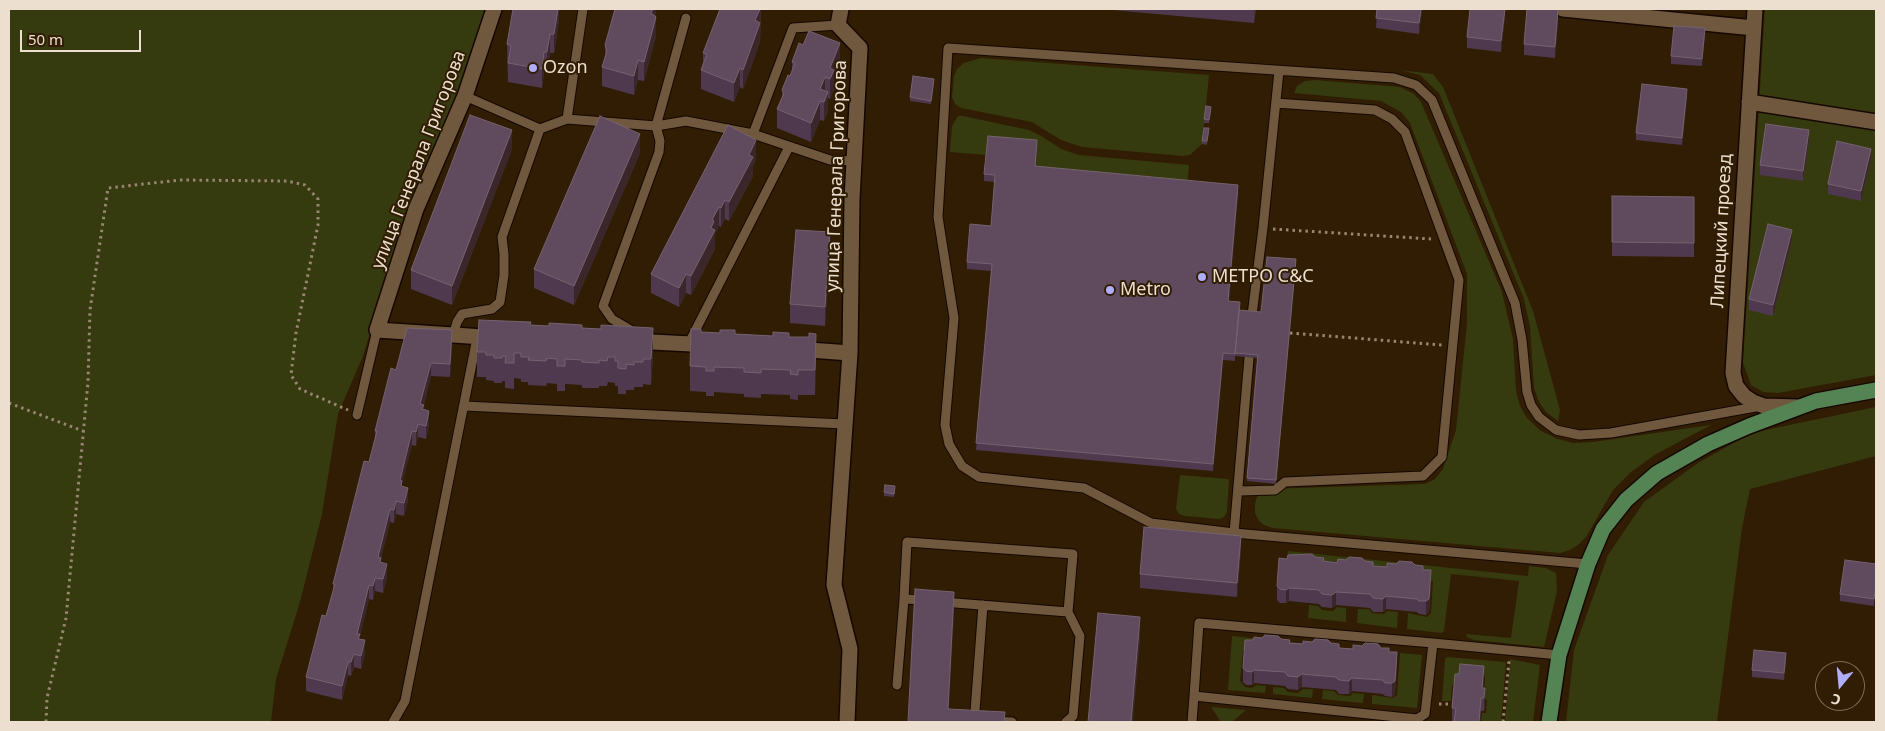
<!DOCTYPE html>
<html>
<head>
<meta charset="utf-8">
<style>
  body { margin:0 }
  #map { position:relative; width:1885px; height:731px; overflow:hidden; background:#311d03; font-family:"Noto Sans",sans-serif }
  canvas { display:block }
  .frame { position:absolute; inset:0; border:10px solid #eddfd0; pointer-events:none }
  .north { position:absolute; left:1815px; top:661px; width:50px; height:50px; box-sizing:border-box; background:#311d03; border:1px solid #7c6b55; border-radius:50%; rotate:197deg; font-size:14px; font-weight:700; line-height:20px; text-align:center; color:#eddfd0 }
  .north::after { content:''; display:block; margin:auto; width:18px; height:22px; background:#afaefa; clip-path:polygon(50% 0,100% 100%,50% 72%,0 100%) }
  .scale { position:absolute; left:20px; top:30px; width:121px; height:22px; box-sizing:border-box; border:2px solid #eddfd0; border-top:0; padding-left:6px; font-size:15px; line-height:18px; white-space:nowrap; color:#eddfd0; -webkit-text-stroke:4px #311d03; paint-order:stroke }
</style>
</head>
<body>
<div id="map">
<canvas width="1885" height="731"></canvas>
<div class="frame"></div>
<div class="north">С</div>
<div class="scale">50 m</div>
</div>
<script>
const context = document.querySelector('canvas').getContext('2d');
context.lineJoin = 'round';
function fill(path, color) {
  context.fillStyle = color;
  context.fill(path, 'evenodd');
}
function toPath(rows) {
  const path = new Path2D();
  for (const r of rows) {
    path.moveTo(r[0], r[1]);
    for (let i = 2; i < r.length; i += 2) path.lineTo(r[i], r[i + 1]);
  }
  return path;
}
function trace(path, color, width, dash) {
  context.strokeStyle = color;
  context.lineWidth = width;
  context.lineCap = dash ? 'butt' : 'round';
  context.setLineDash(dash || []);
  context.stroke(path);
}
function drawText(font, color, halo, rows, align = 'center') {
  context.font = font + ' "Noto Sans",sans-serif';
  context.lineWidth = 4;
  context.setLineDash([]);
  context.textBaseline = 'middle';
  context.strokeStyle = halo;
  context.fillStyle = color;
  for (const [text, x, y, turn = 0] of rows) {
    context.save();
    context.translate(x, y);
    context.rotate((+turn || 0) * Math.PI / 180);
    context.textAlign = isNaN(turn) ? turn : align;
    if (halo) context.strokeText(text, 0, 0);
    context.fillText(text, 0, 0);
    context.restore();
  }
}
fill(toPath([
  [9,9,502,9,488,43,405,216,363,356,338,414,322,514,300,602,276,679,271,722,9,722],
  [1765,9,1876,9,1876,375,1778,393,1763,392,1751,385,1743,363],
  [981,58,1209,75,1202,144,1190,155,1183,156,1082,147,1061,140,1032,122,961,108,955,104,952,97,954,76,957,69,964,63],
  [1400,70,1433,74,1443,87,1533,311,1560,410,1558,421,1546,412,1539,402,1534,388,1530,327,1524,299,1439,93,1420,75],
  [1315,80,1400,87,1414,94,1421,102,1502,292,1513,339,1516,391,1520,406,1527,418,1541,431,1558,439,1573,443,1593,442,1711,425,1656,454,1631,472,1613,490,1586,537,1578,545,1570,550,1560,553,1273,528,1264,525,1259,521,1255,513,1255,504,1257,497,1265,489,1425,484,1435,479,1443,469,1456,430,1467,323,1467,274,1410,123,1401,112,1381,101,1294,93,1297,86,1305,81],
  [958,116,963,116,1029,130,1043,137,1061,149,1079,155,1189,165,1187,187,1035,173,1037,148,987,155,950,152,952,126],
  [1876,407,1876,456,1750,489,1742,528,1717,722,1566,722,1574,650,1608,555,1644,502,1698,463,1751,433],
  [1180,475,1229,479,1227,512,1224,517,1220,519,1184,516,1179,514,1176,509],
  [1288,551,1528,576,1529,566,1546,568,1556,573,1557,591,1544,647,1474,640,1467,637,1466,634,1511,638,1519,581,1451,574,1444,631,1441,633,1407,629,1408,613,1427,617,1431,613,1433,581,1286,568],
  [1309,605,1318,606,1322,610,1333,611,1337,607,1346,608,1346,622,1308,618],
  [1358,609,1369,609,1372,613,1384,614,1387,611,1398,612,1397,628,1357,623],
  [1232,636,1362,650,1243,651,1240,681,1245,687,1252,688,1256,685,1266,686,1265,693,1228,690],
  [1400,653,1422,655,1417,708,1372,704,1372,695,1393,698,1397,695],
  [1447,657,1506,662,1501,722,1481,722,1482,713,1486,713,1487,700,1484,699,1485,676,1457,674,1456,685,1452,685,1451,701,1442,701,1445,659],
  [1510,659,1540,665,1533,722,1505,722],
  [1273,687,1284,688,1288,692,1298,693,1303,689,1313,689,1312,698,1273,694],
  [1323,690,1334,691,1338,695,1350,696,1353,693,1364,694,1363,703,1322,699],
  [1211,707,1246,710,1232,722,1221,722]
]), '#363b0f');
const service = toPath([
  [686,18,656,126,686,121,753,134,830,160,854,161],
  [465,96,540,129,567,119,656,126,660,141,659,152,603,306,612,319,634,332],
  [567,119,583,9],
  [753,134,793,28,838,25],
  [1252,315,1263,228,1279,71],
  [453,336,457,322,462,314,492,309,500,302,504,275,504,254,502,237,540,129],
  [691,339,789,147],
  [464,406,844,424],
  [357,415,377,330],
  [1239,491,1275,490,1285,482,1423,476,1442,457,1459,280,1405,132,1392,119,1375,110,1276,103],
  [1234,533,1249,358],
  [1588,564,1234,533,1151,523,1084,488,979,477,962,466,949,444,945,425,954,318,938,217,948,48,1394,78,1416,85,1432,100,1515,303,1522,340,1527,392,1531,405,1539,417,1556,430,1579,435,1611,433,1761,406],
  [904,599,907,542,1073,554,1068,612],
  [943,602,1068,612,1080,636,1073,716,1066,722],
  [897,685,904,599,925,600],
  [1194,696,1199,623,1433,643],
  [981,720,975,711,983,605],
  [994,721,1012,722],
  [393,722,405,701,477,338],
  [1192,722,1194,696,1417,719],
  [1417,722,1417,719,1425,714,1433,643,1559,655]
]);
const minor = toPath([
  [494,9,465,96,416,209,377,330,499,338],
  [841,9,838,25,860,48,852,199,850,353],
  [1563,9,1754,28],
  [1755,9,1733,373,1736,386,1744,396,1753,402,1764,406,1798,407],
  [1749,102,1876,122],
  [632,341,711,345],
  [796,349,850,353,834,585,850,649,847,722]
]);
const primary = toPath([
  [1549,722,1559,655,1588,564,1603,529,1626,500,1657,473,1708,444,1749,426,1816,401,1876,390]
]);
trace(service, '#160800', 11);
trace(minor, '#160800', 18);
trace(primary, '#160800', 18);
trace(toPath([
  [1273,229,1431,239],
  [1290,333,1442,345],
  [9,403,83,431],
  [1439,704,1453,704],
  [46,722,47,698,66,618,88,382,90,310,108,188,180,180,287,181,305,185,318,199,318,225,296,333,291,375,300,389,348,410],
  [1503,722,1509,661]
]), '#978672', 3, [2.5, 4]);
trace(service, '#6f583d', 9);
trace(minor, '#6f583d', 15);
trace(primary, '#548354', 15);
fill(toPath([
  [559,9,559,21,554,53,550,53,547,71,544,71,542,88,508,82,507,44],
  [656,9,656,36,644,81,638,80,634,95,602,86,602,67,605,56,605,45],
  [761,9,760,42,743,89,740,87,734,102,701,89,701,70,703,63,703,53],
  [1102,9,1256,9,1254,23],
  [1377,9,1422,9,1419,34,1376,28],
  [1505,9,1505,16,1501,52,1467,48,1467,37],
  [1558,20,1555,58,1524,55,1524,44],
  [1705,35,1702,66,1671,64,1671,56],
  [792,62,840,63,834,78,834,89,830,99,828,98,828,111,824,121,820,120,811,142,777,128,777,109,782,99,782,90,792,73],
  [934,83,931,104,910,101,910,97],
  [1687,96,1682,145,1636,140,1636,133],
  [1211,111,1209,123,1204,123,1204,119],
  [1209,132,1207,145,1202,144,1202,141],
  [1809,141,1803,181,1760,175,1760,165],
  [1037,147,1036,166,1238,192,1229,301,1240,310,1261,312,1296,259,1276,484,1247,481,1257,358,1235,356,1235,361,1223,360,1213,471,976,450,991,271,967,269,967,262,991,226,995,182,984,181,984,174],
  [512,149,452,305,411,289,411,270],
  [640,153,574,305,534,288,534,269],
  [756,159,753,166,753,176,729,221,725,219,721,227,719,226,715,234,715,249,691,295,686,293,679,307,651,293,651,274],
  [1871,159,1861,201,1828,194,1828,184],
  [1612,196,1694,197,1694,257,1612,256],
  [1792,240,1773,316,1749,310,1749,299],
  [830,252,825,326,790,323,790,304],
  [531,325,582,328,653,353,651,385,643,384,643,387,634,387,634,390,626,390,626,394,618,394,618,386,615,386,615,383,608,382,607,386,599,386,599,388,582,388,582,385,565,384,565,391,557,391,557,384,547,383,546,386,528,385,528,382,521,382,521,379,514,378,514,389,505,388,505,381,502,381,502,383,494,383,494,381,486,380,486,377,477,377,477,352],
  [701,332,789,337,816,359,815,395,798,395,798,400,790,399,790,395,761,394,761,398,744,397,744,394,714,392,714,396,706,396,706,392,690,391,690,366],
  [452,343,450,377,431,376,424,405,424,409,429,424,426,439,418,437,416,446,412,445,402,483,402,486,408,501,404,516,396,514,394,523,390,522,381,558,381,562,387,577,383,593,375,591,373,600,369,599,360,636,360,639,365,654,361,669,354,667,351,676,348,675,342,700,306,691,306,677,326,616,333,591,333,584,369,462,375,439,375,431,396,370],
  [895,490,894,497,884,496,884,492],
  [1241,549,1237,597,1140,588,1140,574],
  [1315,557,1324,561,1337,563,1365,561,1373,566,1387,567,1415,565,1423,570,1431,584,1429,612,1426,615,1419,614,1417,612,1386,609,1383,612,1373,612,1370,608,1336,605,1332,608,1322,607,1319,604,1289,601,1286,603,1280,603,1277,600,1277,586,1287,559],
  [1876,564,1874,606,1840,601,1840,594],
  [1281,639,1290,643,1303,644,1331,643,1339,648,1353,649,1381,648,1389,652,1397,666,1395,694,1392,697,1385,696,1383,694,1352,691,1349,694,1339,694,1336,690,1302,687,1298,690,1288,689,1285,686,1254,683,1252,685,1246,685,1243,682,1243,668,1253,640],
  [1786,660,1784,680,1752,677,1752,670],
  [1484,679,1483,688,1485,702,1484,711,1481,711,1480,722,1454,722,1452,721,1452,708]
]), '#4e394f');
fill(toPath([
  [558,9,559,9,559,21,554,53,554,34],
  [653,9,656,9,656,15,651,32,651,13],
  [760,9,761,9,760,42,743,89,743,70,755,20],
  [1255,9,1256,9,1254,23],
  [1421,9,1422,9,1419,34,1419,23],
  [1505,9,1505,16,1501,52,1501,41],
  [1558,9,1558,20,1555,58,1555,47],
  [656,17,656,36,644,81,644,62],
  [1705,28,1705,35,1702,66,1702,59],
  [550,34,550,53,547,71,547,52],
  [840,43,840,63,834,78,834,89,830,99,830,68],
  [544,52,544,71,542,88,542,69],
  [638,60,638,80,634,95,634,76],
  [740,68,740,87,734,102,734,83],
  [825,77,825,96,820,89],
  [1687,89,1687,96,1682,145,1682,138],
  [828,92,828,111,824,121,824,102],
  [820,101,820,120,811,142,811,123],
  [512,130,512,149,452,305,452,286],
  [1809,130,1809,141,1803,181,1803,171],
  [640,134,640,153,574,305,574,286],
  [756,140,756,159,753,166,753,176,729,221,729,202,749,155],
  [1871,149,1871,159,1861,201,1861,191],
  [1238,185,1238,192,1228,308,1228,301],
  [725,200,725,219,721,227,721,208],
  [719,207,719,226,715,234,715,249,691,295,691,276,711,228,712,220],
  [1792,230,1792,240,1773,316,1773,305],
  [830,232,830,252,825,326,825,307],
  [686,274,686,293,679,307,679,288],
  [653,328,653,353,651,385,651,359],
  [452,330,452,343,450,377,450,364],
  [816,334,816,359,815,395,815,370],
  [1223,353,1223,360,1213,471,1213,464],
  [431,363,431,376,424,405,424,418,420,404],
  [429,411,429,424,426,439,426,426],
  [418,424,418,437,416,446,416,432],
  [412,431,412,445,402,483,402,494,400,480],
  [408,488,408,501,404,516,404,503],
  [396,501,396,514,394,523,394,510],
  [390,509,390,522,381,558,381,571,378,557],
  [1241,536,1241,549,1237,597,1237,583],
  [387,564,387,577,383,593,383,579],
  [1431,570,1431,584,1429,612,1426,615,1426,601],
  [375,578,375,591,373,600,373,586],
  [369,585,369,599,360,636,360,648,357,634],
  [1876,585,1876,592,1874,606,1874,599],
  [1289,588,1289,601,1286,603,1286,590],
  [954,592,954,617,948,722,948,709],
  [1336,592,1336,605,1332,608,1332,595],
  [1386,596,1386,609,1383,612,1383,599],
  [1140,617,1140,642,1133,722,1131,722],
  [365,640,365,654,361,669,361,656],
  [1397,652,1397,666,1395,694,1392,697,1392,683],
  [1786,653,1786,660,1784,680,1784,673],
  [354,654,354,667,351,676,351,662],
  [348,662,348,675,342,700,342,686],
  [1484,666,1484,679,1482,698,1482,688],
  [1254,670,1254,683,1252,685,1252,672],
  [1302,674,1302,687,1298,690,1298,677],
  [1352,678,1352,691,1349,694,1349,681],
  [1485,688,1485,702,1484,711,1484,698],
  [1481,698,1480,722,1479,722]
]), '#3b272b');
const building = toPath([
  [513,9,558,9,554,34,550,34,547,52,544,52,542,69,508,63,511,46,507,44,513,9],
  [615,9,653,9,651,13,656,17,644,62,638,60,634,76,602,67,607,51,605,45,615,9],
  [720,9,760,9,755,20,760,23,743,70,740,68,734,83,701,70,707,54,703,53,720,9],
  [1377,9,1421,9,1419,23,1376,18,1377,9],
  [1470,9,1505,9,1501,41,1467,37,1470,9],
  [1527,9,1558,9,1555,47,1524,44,1527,9],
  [1674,26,1705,28,1702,59,1671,56,1674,26],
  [809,31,840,43,830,68,834,70,830,79,825,77,820,89,828,92,824,102,820,101,811,123,777,109,784,93,782,90,788,75,790,76,795,63,792,62,799,43,803,45,809,31],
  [913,76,934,79,931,101,910,97,913,76],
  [1642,84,1687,89,1682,138,1636,133,1642,84],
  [1206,106,1211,107,1209,120,1204,119,1206,106],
  [470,115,512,130,452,286,411,270,470,115],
  [600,116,640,134,574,286,534,269,600,116],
  [1766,124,1809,130,1803,171,1760,165,1766,124],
  [728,125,756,140,749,155,753,157,729,202,725,200,721,208,719,207,712,220,714,221,711,228,715,230,691,276,686,274,679,288,651,274,728,125],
  [1204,128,1209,128,1207,141,1202,141,1204,128],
  [988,136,1037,140,1035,166,1238,185,1228,301,1240,302,1235,354,1223,353,1213,464,976,443,992,264,967,262,970,224,991,226,995,175,984,174,988,136],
  [1837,141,1871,149,1861,191,1828,184,1837,141],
  [1612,196,1694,197,1694,243,1612,242,1612,196],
  [1768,224,1792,230,1773,305,1749,299,1768,224],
  [796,230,830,232,825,307,790,304,796,230],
  [1267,257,1296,259,1276,480,1247,478,1258,355,1235,353,1239,310,1261,312,1267,257],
  [479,320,531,322,530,325,549,326,549,323,582,325,582,328,601,329,601,325,653,328,651,359,643,359,643,362,634,362,634,365,626,364,626,369,618,368,618,361,615,361,615,357,608,357,607,361,599,360,599,363,582,362,582,360,565,359,565,366,557,366,557,359,547,358,546,361,528,360,529,357,521,357,521,353,514,353,514,363,505,363,506,356,502,356,502,358,494,358,494,355,486,355,486,352,477,352,479,320],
  [407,328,452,330,450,364,431,363,420,404,424,405,422,409,429,411,426,426,418,424,416,432,412,431,400,480,402,481,401,486,408,488,404,503,396,501,394,510,390,509,378,557,381,558,380,562,387,564,383,579,375,578,373,586,369,585,357,634,360,634,358,639,365,640,361,656,354,654,351,662,348,662,342,686,306,677,322,615,326,616,335,584,333,584,364,461,369,462,377,431,375,431,391,368,396,370,407,328],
  [691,329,701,329,701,332,720,333,720,330,735,330,735,334,773,336,773,332,789,333,789,337,809,337,809,333,816,334,815,370,798,370,798,375,790,374,791,370,761,369,761,373,744,372,744,368,714,367,714,371,706,371,706,367,690,366,691,329],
  [885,485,895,486,894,494,884,492,885,485],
  [1144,527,1241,536,1237,583,1140,574,1144,527],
  [1312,554,1315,557,1324,558,1323,561,1337,563,1338,559,1346,560,1349,557,1362,558,1365,561,1373,562,1373,566,1387,567,1387,563,1396,564,1399,561,1412,562,1415,565,1423,566,1423,570,1431,570,1429,599,1426,601,1419,601,1417,599,1386,596,1383,599,1373,598,1370,594,1336,592,1332,595,1322,594,1319,590,1289,588,1286,590,1280,589,1277,586,1279,558,1287,559,1288,555,1312,554],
  [1845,560,1876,564,1876,585,1874,599,1840,594,1845,560],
  [915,589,954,592,948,709,1005,712,1004,722,908,722,915,589],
  [1098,613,1140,617,1131,722,1088,722,1098,613],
  [1265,635,1278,636,1281,639,1290,640,1289,643,1303,644,1303,641,1312,642,1315,639,1328,640,1331,643,1339,644,1339,648,1353,649,1353,645,1362,646,1365,643,1378,644,1381,648,1389,648,1389,652,1397,652,1395,681,1392,683,1385,683,1383,680,1352,678,1349,681,1339,680,1336,677,1302,674,1298,677,1288,676,1285,672,1254,670,1252,672,1246,671,1243,668,1245,640,1253,640,1254,637,1262,638,1265,635],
  [1754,650,1786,653,1784,673,1752,670,1754,650],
  [1460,664,1484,666,1482,688,1485,688,1484,698,1481,698,1479,722,1454,722,1456,708,1452,708,1455,674,1459,674,1460,664]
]);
fill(building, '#5f4b5d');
trace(building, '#75626f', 1);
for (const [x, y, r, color] of [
  [533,68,5,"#afaefa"],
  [1202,277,5,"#afaefa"],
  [1110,290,5,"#afaefa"]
]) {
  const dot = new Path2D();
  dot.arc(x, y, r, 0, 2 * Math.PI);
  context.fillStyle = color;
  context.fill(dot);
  trace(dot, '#311d03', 2);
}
drawText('18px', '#eddfd0', '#311d03', [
  ["Ozon",543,68],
  ["МЕТРО С&С",1212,277],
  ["Metro",1120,290]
], 'left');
drawText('18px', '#eddfd0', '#311d03', [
  ["улица Генерала Григорова",419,160,-69],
  ["улица Генерала Григорова",837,176,-88],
  ["Липецкий проезд",1722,231,-87]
]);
</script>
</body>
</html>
